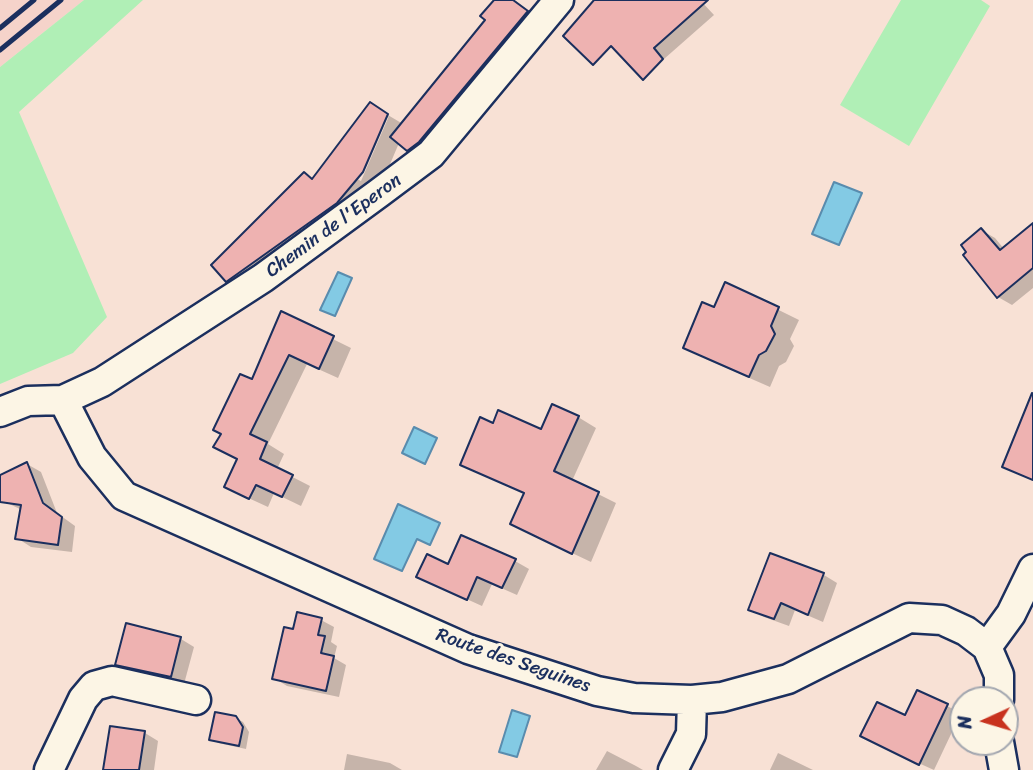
<!DOCTYPE html>
<html>
<head>
<meta charset="utf-8">
<style>
  body { margin:0 }
  #map { position:relative; width:1033px; height:770px; overflow:hidden; background:#f8e1d5; font-family:Sriracha,sans-serif }
  canvas { display:block }
  .north { position:absolute; left:949px; top:686px; width:70px; height:70px; box-sizing:border-box; background:#fcf5e5; border:2px solid #a2a6af; border-radius:50%; rotate:266deg; font-size:19px; font-weight:700; line-height:28px; text-align:center; color:#1b2f5e }
  .north::after { content:''; display:block; margin:auto; width:24px; height:32px; background:#c8321e; clip-path:polygon(50% 0,100% 100%,50% 72%,0 100%) }
</style>
</head>
<body>
<div id="map">
<canvas width="1033" height="770"></canvas>
<div class="north">N</div>
</div>
<script>
const context = document.querySelector('canvas').getContext('2d');
context.lineJoin = 'round';
function fill(path, color) {
  context.fillStyle = color;
  context.fill(path, 'evenodd');
}
function toPath(rows) {
  const path = new Path2D();
  for (const r of rows) {
    path.moveTo(r[0], r[1]);
    for (let i = 2; i < r.length; i += 2) path.lineTo(r[i], r[i + 1]);
  }
  return path;
}
function trace(path, color, width, dash) {
  context.strokeStyle = color;
  context.lineWidth = width;
  context.lineCap = dash ? 'butt' : 'round';
  context.setLineDash(dash || []);
  context.stroke(path);
}
function drawText(font, color, halo, rows, align = 'center') {
  context.font = font + ' Sriracha,sans-serif';
  context.lineWidth = 6;
  context.setLineDash([]);
  context.textBaseline = 'middle';
  context.strokeStyle = halo;
  context.fillStyle = color;
  for (const [text, x, y, turn = 0] of rows) {
    context.save();
    context.translate(x, y);
    context.rotate((+turn || 0) * Math.PI / 180);
    context.textAlign = isNaN(turn) ? turn : align;
    if (halo) context.strokeText(text, 0, 0);
    context.fillText(text, 0, 0);
    context.restore();
  }
}
fill(toPath([
  [0,0,84,0,0,67]
]), '#f5d3ca');
fill(toPath([
  [84,0,143,0,19,112,107,317,73,353,0,384,0,67],
  [901,0,981,0,990,6,909,146,840,105]
]), '#b0efb6');
const water = toPath([
  [834,182,862,193,839,245,812,234,834,182],
  [338,272,352,278,335,316,320,310,338,272],
  [414,427,437,438,425,464,402,453,414,427],
  [398,504,440,523,430,545,417,539,402,571,374,559,398,504],
  [512,710,530,716,517,757,499,752,512,710]
]);
fill(water, '#83cae4');
trace(water, '#598cae', 2);
fill(toPath([
  [496,0,514,0,547,24,428,162,399,143,382,183,247,292,227,281,305,174,313,179,371,105,403,124,487,20],
  [389,116,361,181,357,179,382,123],
  [620,0,700,0,714,15,664,59,650,51],
  [981,230,995,238,1004,249,1033,231,1033,288,1012,305,998,297],
  [726,284,799,320,790,339,794,346,786,362,779,366,770,387,706,359,686,347,715,310],
  [282,314,351,348,338,378,307,364,268,444,284,454,277,469,310,486,301,506,274,493,268,507,244,496,239,459,253,381],
  [578,417,596,428,572,481,616,503,591,562,530,533,526,494,462,464,494,425,542,432],
  [27,464,41,472,57,513,75,526,72,552,31,547,17,538,22,510,3,501,0,493,0,477],
  [771,555,824,575,837,583,823,622,795,610,789,626,764,617,750,609],
  [515,561,529,569,517,595,492,584,482,606,418,577,449,566],
  [321,620,334,627,331,642,337,646,334,658,346,665,339,697,287,686,274,678,294,631],
  [128,625,181,639,194,647,184,684,130,671,117,664],
  [947,706,961,713,934,770,876,744,906,717],
  [236,718,243,722,249,732,246,749,218,743,211,739],
  [145,733,158,741,154,770,105,770],
  [607,751,636,766,643,770,596,770],
  [778,753,813,770,770,770],
  [347,754,390,763,402,770,344,770]
]), '#0003');
const building = toPath([
  [494,0,513,0,528,11,419,142,407,151,390,137,485,20,480,16,494,0],
  [594,0,708,0,654,48,663,59,643,80,611,46,593,65,563,36,594,0],
  [370,102,388,114,363,172,337,203,226,282,211,265,304,172,312,179,370,102],
  [1033,223,1033,268,997,298,963,255,966,252,961,245,981,228,1000,250,1033,223],
  [725,282,779,307,771,326,775,334,766,351,759,355,749,377,683,348,702,302,714,307,725,282],
  [281,311,334,336,319,369,289,355,250,434,267,442,260,459,293,475,282,497,256,485,249,499,224,487,237,459,213,447,221,434,213,430,240,374,252,379,281,311],
  [1032,393,1033,394,1033,480,1002,467,1032,393],
  [552,404,579,416,554,471,599,492,572,554,510,524,524,493,460,465,480,417,493,423,498,410,541,429,552,404],
  [27,462,43,503,62,517,58,545,15,539,21,505,0,502,0,475,27,462],
  [461,535,516,559,502,588,477,577,467,600,416,577,427,554,448,564,461,535],
  [770,553,824,573,808,615,781,603,774,619,748,610,770,553],
  [297,612,322,618,318,635,325,636,321,653,334,656,326,691,272,679,284,627,293,629,297,612],
  [126,623,181,637,171,677,115,665,126,623],
  [917,690,948,704,919,765,860,736,877,702,905,715,917,690],
  [215,712,236,716,243,727,239,746,209,740,215,712],
  [110,726,145,731,139,770,103,770,110,726]
]);
fill(building, '#eeb2b1');
trace(building, '#1b2f5e', 2);
const minor = toPath([
  [63,400,92,457,124,496,468,649,597,691,634,698,692,700,722,697,788,679,909,618,942,620,966,631,987,647,999,675,999,700],
  [0,412,28,401,63,400,102,382,263,278,379,193,431,154,559,0],
  [987,647,1011,614,1033,569],
  [999,742,1004,770],
  [49,770,83,699,94,686,112,681,196,700],
  [673,770,691,734,692,700]
]);
trace(minor, '#1b2f5e', 33);
trace(minor, '#fcf5e5', 28);
trace(toPath([
  [0,28,34,0],
  [0,50,61,0]
]), '#1b2f5e', 5);
drawText('19px', '#1b2f5e', '#fcf5e5', [
  ["Chemin de l'Eperon",334,226,-36],
  ["Route des Seguines",513,661,19]
]);
</script>
</body>
</html>
